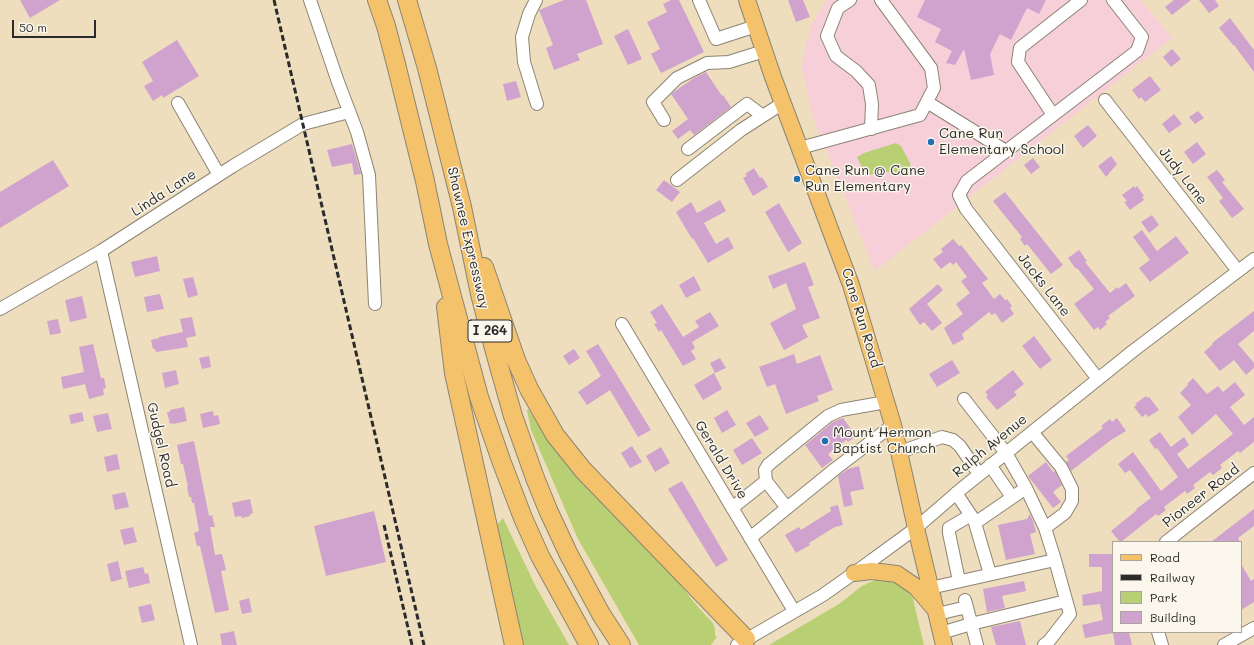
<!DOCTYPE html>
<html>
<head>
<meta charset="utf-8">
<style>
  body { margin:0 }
  #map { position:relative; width:1254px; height:645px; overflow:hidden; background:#eedebd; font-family:Mali,sans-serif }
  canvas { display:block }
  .legend { position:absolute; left:1112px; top:541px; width:130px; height:92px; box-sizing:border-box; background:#fbf7ec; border:1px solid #a8a59f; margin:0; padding:5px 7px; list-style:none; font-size:12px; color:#2b2b2b }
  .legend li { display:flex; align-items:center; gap:8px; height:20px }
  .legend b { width:20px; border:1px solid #a8a59f }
  .scale { position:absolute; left:12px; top:20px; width:84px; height:18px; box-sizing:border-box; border:2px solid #2b2b2b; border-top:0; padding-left:5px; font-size:12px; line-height:14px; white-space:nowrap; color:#2b2b2b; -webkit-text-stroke:3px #fbf7ec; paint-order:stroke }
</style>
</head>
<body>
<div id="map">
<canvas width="1254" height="645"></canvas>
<ul class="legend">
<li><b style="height:5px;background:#f3c26a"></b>Road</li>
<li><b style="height:5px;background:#2b2b2b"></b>Railway</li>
<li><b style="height:11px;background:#b9cf73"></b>Park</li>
<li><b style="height:11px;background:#cfa3ce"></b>Building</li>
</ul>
<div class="scale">50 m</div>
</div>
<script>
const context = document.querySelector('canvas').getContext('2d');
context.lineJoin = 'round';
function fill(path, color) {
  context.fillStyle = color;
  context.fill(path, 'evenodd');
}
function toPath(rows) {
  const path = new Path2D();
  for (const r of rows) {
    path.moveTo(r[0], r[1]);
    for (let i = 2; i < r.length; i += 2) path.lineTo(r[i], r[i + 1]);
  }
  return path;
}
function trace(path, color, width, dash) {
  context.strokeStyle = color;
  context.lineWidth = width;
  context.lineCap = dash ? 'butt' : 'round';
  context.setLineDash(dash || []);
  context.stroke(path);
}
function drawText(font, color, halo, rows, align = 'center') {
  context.font = font + ' Mali,sans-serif';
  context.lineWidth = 3;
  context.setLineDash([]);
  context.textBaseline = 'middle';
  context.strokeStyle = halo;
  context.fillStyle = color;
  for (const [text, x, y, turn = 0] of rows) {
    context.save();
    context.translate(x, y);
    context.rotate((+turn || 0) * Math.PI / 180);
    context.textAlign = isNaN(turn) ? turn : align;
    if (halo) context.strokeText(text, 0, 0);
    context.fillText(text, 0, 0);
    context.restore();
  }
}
fill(toPath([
  [827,0,1141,0,1172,38,875,271,813,117,808,98,808,90,801,68,811,25]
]), '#f6cfd8');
fill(toPath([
  [896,143,901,146,910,163,911,169,910,171,904,175,882,171,866,176,857,157,864,153],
  [528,409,548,440,630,532,678,582,698,607,713,623,715,629,715,636,717,637,711,645,639,645,578,539,531,430,527,410],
  [503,518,536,587,569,645,522,645,496,526],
  [883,579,898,583,909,592,913,598,916,612,924,645,769,645,839,604,862,586,875,580]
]), '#b9cf73');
fill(toPath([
  [20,0,60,0,30,18],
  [564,0,586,0,603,44,577,54,580,60,554,70,546,48,553,45,539,10],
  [671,0,679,0,704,52,661,73,651,54,660,49,647,22,667,12,663,4],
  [788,0,803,0,810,17,796,22],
  [925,0,1046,0,1039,14,1027,8,1011,40,1000,34,990,54,994,75,971,80,964,49,955,65,946,63,952,51,935,42,941,29,917,17],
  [1174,0,1191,0,1172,15,1165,7],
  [1199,0,1215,0,1219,6,1209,13],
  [1230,18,1254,50,1254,72,1234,45,1233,45,1219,28],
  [628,29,642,59,628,65,614,36],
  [177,40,199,76,163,98,162,95,153,101,144,86,153,81,142,62],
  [1172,49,1181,59,1171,67,1163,57],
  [706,72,722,96,723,95,731,107,694,135,690,130,678,139,672,131,688,119,671,94,694,78],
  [1150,76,1161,90,1145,102,1141,97,1139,99,1132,90],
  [516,81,521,97,507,101,503,84],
  [1198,111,1204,118,1195,124,1189,117],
  [1174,114,1182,124,1169,133,1162,124],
  [1088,125,1097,136,1083,148,1074,136],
  [1197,142,1206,154,1193,164,1184,152],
  [352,144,361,174,354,175,352,163,332,167,327,150],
  [1111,156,1117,164,1106,177,1098,166],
  [1033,158,1040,167,1031,174,1024,165],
  [53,160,69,186,0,228,0,192],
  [754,168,760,178,762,177,768,187,753,196,743,178,747,176,745,174],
  [1217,170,1225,180,1222,182,1244,209,1232,218,1219,201,1223,198,1207,177],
  [664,180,680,192,672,202,656,190],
  [1134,186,1135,188,1137,186,1144,196,1142,197,1144,200,1130,210,1124,202,1127,201,1122,195],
  [1005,192,1063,265,1051,274,1027,244,1025,246,1020,239,1022,237,993,201],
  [720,200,726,211,704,223,716,244,728,237,734,248,708,263,693,238,692,239,676,212,691,202,697,213],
  [779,203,802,243,788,252,765,212],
  [1152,215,1159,225,1149,233,1141,222],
  [1142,230,1157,251,1176,236,1189,253,1150,282,1139,268,1150,260,1133,237],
  [953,239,959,246,961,245,988,279,982,283,994,299,1000,294,1005,300,1007,299,1012,306,1010,308,1014,314,1002,323,995,313,992,315,989,312,962,334,964,339,953,345,944,328,963,314,956,304,970,293,961,281,967,277,956,262,953,265,950,262,941,269,933,259,943,252,941,249],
  [1079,250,1087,261,1085,262,1110,293,1117,287,1118,289,1126,283,1135,296,1108,316,1110,318,1105,322,1107,324,1100,330,1098,327,1094,330,1074,304,1094,289,1077,268,1076,269,1068,258],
  [157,256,160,271,135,277,131,262],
  [805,262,814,285,808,287,820,318,802,325,808,337,784,350,770,323,796,309,786,283,773,289,768,276],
  [694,276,701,290,686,298,679,285],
  [193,277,198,295,188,298,183,279],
  [938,284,943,290,927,304,942,323,932,331,924,322,920,325,909,309],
  [160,294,164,309,147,312,144,297],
  [82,296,87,318,70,322,65,300],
  [662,304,683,337,699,327,695,321,710,312,719,326,692,342,695,348,691,351,696,359,683,366,661,330,659,332,654,324,657,323,650,312],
  [1254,311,1254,331,1238,344,1254,363,1254,368,1246,375,1234,360,1220,371,1204,352,1213,344,1212,343],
  [192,317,196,336,186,338,188,347,156,352,155,349,153,349,151,340,159,338,159,337,183,332,180,319],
  [58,319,61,333,50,335,47,321],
  [1034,336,1052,360,1040,369,1022,346],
  [93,344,101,378,104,378,106,388,103,389,104,395,89,399,85,384,63,389,61,377,84,372,79,347],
  [598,344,651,430,638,437,610,390,587,405,578,392,601,376,586,351],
  [574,349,580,358,569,365,563,356],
  [794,354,797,364,820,355,833,390,817,396,819,401,786,414,775,384,767,387,759,367],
  [209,356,211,367,202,369,199,358],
  [720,358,726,368,715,373,710,363],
  [952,360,960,373,937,387,929,374],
  [176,370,179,384,165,388,162,373],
  [1013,370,1024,384,1014,392,1017,395,997,410,986,397,988,395,985,392],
  [714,373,722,389,703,400,694,385],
  [1193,378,1207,394,1218,386,1223,392,1235,382,1245,395,1230,407,1244,425,1254,417,1254,442,1240,453,1238,451,1220,465,1222,468,1213,475,1210,472,1193,485,1195,488,1187,494,1185,491,1164,507,1166,510,1158,516,1156,514,1121,542,1120,542,1111,531,1137,510,1136,509,1151,498,1130,470,1125,473,1118,464,1133,452,1161,491,1178,477,1157,448,1155,449,1149,440,1160,432,1171,447,1184,437,1189,445,1177,454,1188,469,1233,434,1216,414,1192,435,1178,417,1191,405,1180,393,1188,385,1187,384],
  [1146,396,1147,398,1149,397,1159,410,1148,417,1146,414,1142,417,1134,407,1137,405,1135,404],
  [184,407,187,421,173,424,173,423,170,424,167,412,170,412,170,410],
  [727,410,736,425,722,433,714,418],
  [213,411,214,416,218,415,220,424,203,428,200,414],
  [82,412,84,421,71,424,69,415],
  [108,413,112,429,97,432,93,416],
  [760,415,769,429,755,437,746,423],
  [843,418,856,436,848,442,846,440,828,454,833,460,822,468,805,445,833,422],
  [1117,418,1126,431,1111,440,1071,471,1066,462,1069,460,1066,456,1103,428,1101,426,1110,419,1112,422],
  [752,438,762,453,742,465,733,450],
  [194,441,209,516,212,515,215,527,210,527,215,555,222,554,226,570,221,571,229,610,215,613,200,546,197,546,194,533,199,531,194,503,192,503,191,497,189,497,187,487,188,487,183,464,181,464,177,445],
  [632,446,642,462,630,468,621,453],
  [661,447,670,463,655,472,646,456],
  [117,454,120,469,107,472,104,457],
  [1046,462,1053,472,1055,471,1062,485,1053,492,1061,502,1053,508,1028,476],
  [859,466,864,489,850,492,853,505,844,507,838,476,848,469],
  [682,481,728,560,716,567,668,489],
  [125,492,129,507,115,510,112,495],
  [250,499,253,513,250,514,250,516,242,518,241,516,235,517,232,503],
  [838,505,843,525,835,527,809,543,810,545,796,553,785,535,799,527,801,530,831,511,830,507],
  [1254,509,1254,526,1238,538,1240,542,1211,542],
  [374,511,386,562,326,576,314,526],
  [1030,514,1033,521,1036,532,1030,534,1035,554,1006,560,998,525,1027,519],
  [133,527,137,542,124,545,120,530],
  [1089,554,1113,554,1113,632,1129,632,1132,645,1115,645,1113,633,1085,638,1082,625,1103,620,1100,604,1083,606,1082,595,1102,591,1102,567,1089,567],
  [118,561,122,579,111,582,107,564],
  [1241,564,1251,581,1254,579,1254,602,1241,610],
  [143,567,145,574,148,573,150,583,129,588,125,571],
  [1024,581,1026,591,1002,596,1005,608,987,612,983,589],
  [249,598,252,612,242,614,239,601],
  [151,604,155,620,142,623,138,607],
  [1020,621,1026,645,996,645,991,627],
  [234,631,237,645,222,645,220,634]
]), '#cfa3ce');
const minor = toPath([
  [310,0,338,82,357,132,369,175,375,304],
  [536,0,529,14,522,37,524,62,537,104],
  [699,0,716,39,756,26],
  [850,0,838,8,827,36,836,56,856,71,869,85,872,104,871,129],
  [1105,100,1238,271],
  [927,102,1006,151],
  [178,103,219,175],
  [1053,115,1018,62,1020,48,1081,0],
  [664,120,653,102,677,78,707,63,729,62,764,51],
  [800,148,920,115,934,88,931,68,881,0],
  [688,149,747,104,763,116],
  [677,180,741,130,783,103],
  [101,251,191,645],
  [0,309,101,251,233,166,303,124,349,112],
  [622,324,794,611],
  [1098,379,966,209,959,195,967,181,1137,51,1142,37,1113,0],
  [964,399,1006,453,1026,488],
  [1032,432,1061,467,1072,489,1072,501,1065,513,1045,528],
  [900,452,942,437,953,440,960,446,979,474],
  [990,465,1012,497],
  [766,481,765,470,768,465,828,416,841,410,886,402],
  [956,493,974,520],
  [732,508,766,481,787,508],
  [750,538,835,469,893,425],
  [1166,542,1254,473],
  [959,581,949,533,949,528,971,515],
  [930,588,1055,560,1045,528,1026,488,975,523,990,574],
  [965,600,977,645],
  [937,614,967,607],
  [1158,632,1162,645],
  [941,633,971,624,1066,601],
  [737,645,823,595,864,566,916,528,960,490,1133,351,1254,259],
  [1044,645,1049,641,1070,614,1055,560],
  [1224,645,1254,628]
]);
const major = toPath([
  [747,0,773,77,851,285,893,425,916,528,944,645],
  [854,573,872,571,897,574,916,587,933,607]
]);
const highway = toPath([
  [377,0,386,26,396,64,425,181,438,244,479,397,502,463,523,518,540,556,589,645],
  [407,0,427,68,462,207,480,294,495,352,513,416,535,478,548,510,569,555,601,614,621,645],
  [484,267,516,360,529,389,555,435,583,470,746,639],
  [446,307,454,373,514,645]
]);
trace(minor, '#8c8474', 14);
trace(major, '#8c8474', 18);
trace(highway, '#8c8474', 20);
trace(minor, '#fff', 12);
trace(major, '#f3c26a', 16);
trace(highway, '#f3c26a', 18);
trace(toPath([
  [274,0,424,645],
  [384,525,412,645]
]), '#2b2b2b', 3, [6, 3]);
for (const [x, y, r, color] of [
  [931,142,4,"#1f6fb2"],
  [797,179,4,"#1f6fb2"],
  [825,441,4,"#1f6fb2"]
]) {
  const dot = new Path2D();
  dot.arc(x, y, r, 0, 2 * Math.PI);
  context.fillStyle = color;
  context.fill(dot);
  trace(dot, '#fbf7ec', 1.5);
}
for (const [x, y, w] of [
  [490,331,44]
]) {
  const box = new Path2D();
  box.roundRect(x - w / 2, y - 11, w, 22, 3);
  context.fillStyle = '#fbf7ec';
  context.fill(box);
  trace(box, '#2b2b2b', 1);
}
drawText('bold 13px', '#2b2b2b', null, [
  ["I 264",490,331]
]);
drawText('14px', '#2b2b2b', '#fbf7ec', [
  ["Cane Run",939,134],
  ["Elementary School",939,150],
  ["Cane Run @ Cane",805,171],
  ["Run Elementary",805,187],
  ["Mount Hermon",833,433],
  ["Baptist Church",833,449]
], 'left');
drawText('14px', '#2b2b2b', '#fbf7ec', [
  ["Judy Lane",1183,176,52],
  ["Linda Lane",164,193,-33],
  ["Shawnee Expressway",468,238,77],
  ["Jacks Lane",1044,285,52],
  ["Cane Run Road",861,318,73],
  ["Gudgel Road",161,445,77],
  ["Ralph Avenue",990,446,-39],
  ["Gerald Drive",721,460,59],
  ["Pioneer Road",1201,496,-38]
]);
</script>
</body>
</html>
